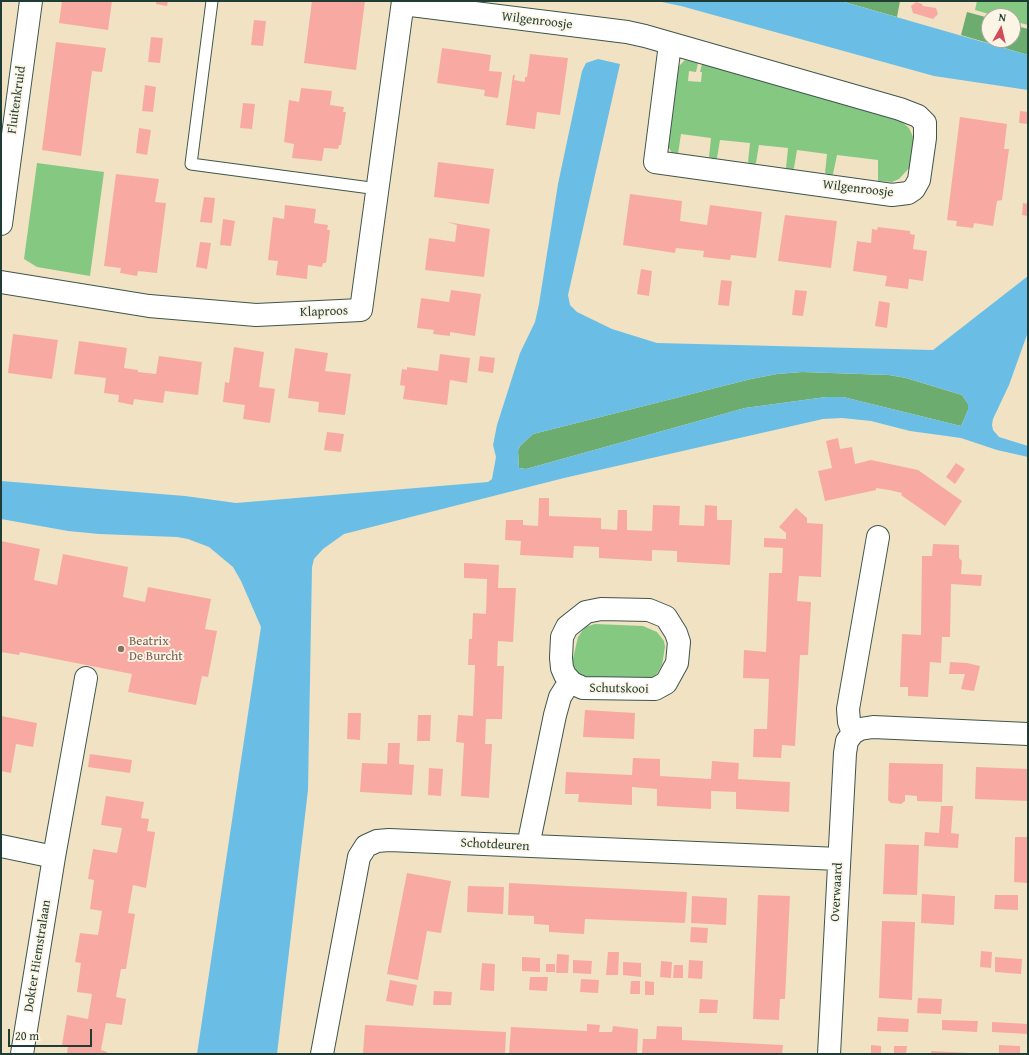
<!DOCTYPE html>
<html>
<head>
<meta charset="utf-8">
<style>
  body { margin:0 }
  #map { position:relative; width:1029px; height:1055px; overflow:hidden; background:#f1e2c4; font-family:"Gentium Book Plus",serif }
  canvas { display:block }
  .frame { position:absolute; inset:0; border:2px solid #1f3d34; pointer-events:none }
  .north { position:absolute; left:981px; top:8px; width:40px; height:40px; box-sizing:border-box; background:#fcf5e5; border:1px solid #a4ab9e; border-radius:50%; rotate:8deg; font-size:11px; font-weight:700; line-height:16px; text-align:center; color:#1f3d34 }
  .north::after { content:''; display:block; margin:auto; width:14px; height:18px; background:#d1495b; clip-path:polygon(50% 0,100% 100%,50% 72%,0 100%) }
  .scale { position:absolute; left:8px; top:1029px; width:84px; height:18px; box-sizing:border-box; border:2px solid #1f3d34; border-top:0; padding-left:5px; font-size:12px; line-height:14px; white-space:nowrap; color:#1f3d34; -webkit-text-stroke:3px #fcf5e5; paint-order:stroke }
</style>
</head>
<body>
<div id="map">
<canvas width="1029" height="1055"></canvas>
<div class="frame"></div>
<div class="north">N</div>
<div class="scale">20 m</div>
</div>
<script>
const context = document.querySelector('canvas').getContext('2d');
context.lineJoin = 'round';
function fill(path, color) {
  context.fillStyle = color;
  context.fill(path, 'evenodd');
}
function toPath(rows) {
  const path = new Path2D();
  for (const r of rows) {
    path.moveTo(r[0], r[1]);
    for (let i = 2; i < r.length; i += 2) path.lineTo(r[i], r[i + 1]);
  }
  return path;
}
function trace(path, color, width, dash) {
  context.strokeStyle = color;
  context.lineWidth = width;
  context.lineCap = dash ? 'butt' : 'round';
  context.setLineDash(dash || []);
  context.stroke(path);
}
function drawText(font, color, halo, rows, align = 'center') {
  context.font = font + ' "Gentium Book Plus",serif';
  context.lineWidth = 3.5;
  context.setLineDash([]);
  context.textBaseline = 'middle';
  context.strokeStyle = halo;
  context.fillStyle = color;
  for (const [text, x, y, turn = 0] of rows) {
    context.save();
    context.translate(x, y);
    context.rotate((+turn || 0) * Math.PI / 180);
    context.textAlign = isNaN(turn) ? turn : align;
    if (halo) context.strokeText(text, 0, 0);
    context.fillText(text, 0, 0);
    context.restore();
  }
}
fill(toPath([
  [977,1,1028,1,1028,25,1013,21,1013,16,996,16,975,10],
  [685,60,698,63,696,72,689,71,688,81,701,82,702,72,700,72,702,64,900,120,909,128,914,139,911,166,899,179,892,182,878,181,878,160,837,155,833,174,831,175,825,173,827,154,797,150,794,168,792,170,786,168,788,148,759,145,756,163,753,165,748,162,750,143,720,140,717,158,715,160,709,157,711,138,681,134,678,154,672,153,668,146,679,66],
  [37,163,104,172,90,276,37,267,24,259],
  [595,624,643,626,657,632,664,641,665,647,662,665,656,675,650,679,585,678,578,673,572,663,578,637,585,627]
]), '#85c881');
fill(toPath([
  [841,1,900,1,897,17],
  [967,12,989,18,989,40,1013,40,1013,25,1028,29,1028,55,961,35],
  [802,372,889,375,906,378,962,395,968,404,968,410,961,426,843,397,826,397,745,408,526,469,519,468,518,451,520,446,533,434,751,379,777,374]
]), '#6cac6f');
fill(toPath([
  [657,1,841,1,1028,55,1028,90,934,76,681,6],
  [598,59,620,64,568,295,570,305,577,312,612,329,657,343,933,350,1028,276,1028,332,1009,385,993,419,992,425,993,430,999,437,1028,446,1028,457,997,450,961,438,910,431,871,421,842,418,823,419,564,478,344,534,323,549,314,559,312,567,308,790,277,1054,197,1054,261,627,241,581,233,567,209,547,188,539,177,537,99,534,68,531,1,519,1,481,185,496,236,503,488,482,492,479,496,457,493,445,497,425,520,353,535,322,539,304,558,184,582,71,586,63],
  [802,372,889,375,906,378,962,395,968,404,968,410,961,426,843,397,826,397,745,408,526,469,519,468,518,451,520,446,533,434,751,379,777,374]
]), '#6abee6');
fill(toPath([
  [62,1,112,1,108,30,59,23],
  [156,1,168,1,167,6,156,4],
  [312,1,365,1,356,70,304,63],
  [916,2,922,4,923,6,936,8,938,14,933,19,913,13,911,6],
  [254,20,266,21,263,46,251,45],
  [151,37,163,38,160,63,148,62],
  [56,42,106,48,102,72,92,71,81,156,42,150],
  [442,48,491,55,489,71,502,72,498,98,484,96,485,90,437,83],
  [530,54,568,58,560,115,537,112,535,129,506,125,513,75,515,75,514,80,525,82,525,77,527,77],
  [145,85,156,87,153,112,142,111],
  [301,88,332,91,330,105,344,107,343,112,346,112,341,145,339,145,338,149,324,148,322,161,292,158,294,144,284,142,289,100,299,102],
  [243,103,255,104,252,129,240,128],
  [1020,111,1028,112,1028,124,1019,123],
  [960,117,1007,124,1004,149,1009,149,1002,200,997,201,993,226,974,223,973,228,956,226,957,221,947,220],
  [139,128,151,130,147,155,136,153],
  [438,162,494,169,489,204,434,197],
  [116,174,159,179,155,202,166,203,157,273,138,271,137,276,120,273,121,268,104,266],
  [630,194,682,201,680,221,707,225,710,205,762,212,756,258,731,255,730,260,703,257,704,251,676,248,675,253,623,245],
  [204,197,215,198,212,223,200,222],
  [1023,203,1028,204,1028,216,1022,215],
  [285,205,316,209,314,223,328,225,327,230,330,230,326,263,323,263,322,267,308,265,307,279,276,275,278,261,268,260,273,217,284,219],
  [785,215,837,221,831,268,778,261],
  [223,219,235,221,231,246,220,245],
  [447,222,490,229,484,277,425,270,429,238,455,242,457,225],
  [878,227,910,231,910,234,915,235,913,249,927,251,923,281,909,279,908,289,885,286,887,276,853,271,857,241,871,243,872,229,877,230],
  [200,242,211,243,207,269,196,267],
  [641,269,652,271,649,296,637,294],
  [721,280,732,281,729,306,718,305],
  [451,290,481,294,475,336,450,332,450,336,433,334,434,330,417,328,421,298,449,302],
  [795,290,807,291,803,316,792,315],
  [879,301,890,303,887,328,875,326],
  [13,334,58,340,52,379,8,373],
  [79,341,127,348,124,368,138,370,138,372,156,374,159,356,202,362,198,395,165,391,163,403,134,399,133,405,118,402,119,395,104,393,106,378,74,374],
  [234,347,264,352,259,387,275,389,270,423,243,419,245,405,223,402,225,382,229,383],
  [295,348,328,353,325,371,351,374,345,415,318,412,319,402,288,398],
  [440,354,470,358,467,383,450,380,447,405,403,399,405,386,400,385,402,369,407,370,407,367,438,371],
  [480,356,495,358,493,373,478,371],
  [327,432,344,434,341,452,324,450],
  [838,438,840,449,852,447,855,464,871,460,918,470,962,501,945,526,901,495,902,493,889,490,876,488,876,490,825,501,818,471,832,468,826,441],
  [956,463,965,469,955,484,946,477],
  [539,498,549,498,549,516,601,518,601,529,617,530,618,510,627,510,627,530,652,531,653,505,680,506,679,525,704,526,705,505,717,506,717,520,732,520,730,565,677,562,677,551,652,550,652,561,599,558,599,547,574,546,573,558,520,555,521,541,505,540,506,520,523,520,523,525,538,526],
  [796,508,807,518,807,523,823,524,821,577,799,576,797,601,811,602,808,655,800,655,795,746,782,745,781,758,753,757,754,729,767,729,769,679,743,678,744,650,766,652,769,573,782,573,783,548,764,547,764,538,786,539,786,533,779,527],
  [1,541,40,549,34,580,57,585,63,554,128,567,123,597,145,602,148,587,211,599,205,629,217,631,208,677,202,676,196,705,128,692,132,674,20,652,19,655,1,652],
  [933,544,959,545,959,558,962,561,961,574,982,575,981,586,951,584,950,637,942,637,941,663,930,662,928,697,908,696,908,687,900,687,902,634,921,635,922,556,932,556],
  [464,563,499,565,498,588,516,588,513,642,498,641,497,666,504,666,502,719,486,719,485,744,492,744,489,798,461,796,464,743,456,742,458,715,473,716,475,665,468,665,469,639,472,639,473,613,486,614,487,579,464,578],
  [950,662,967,663,980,666,974,691,961,689,965,674,949,674],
  [585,710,635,713,634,739,583,737],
  [348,713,361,713,360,740,347,739],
  [418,715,431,715,430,741,417,741],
  [1,716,37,723,33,747,16,744,11,773,1,771],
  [388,743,400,743,399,764,414,765,412,795,360,792,362,763,387,764],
  [90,754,132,760,130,773,88,767],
  [633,758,660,759,660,776,711,779,712,761,739,763,738,779,790,782,789,812,736,809,736,792,711,791,711,809,657,806,657,789,632,787,632,805,578,802,579,794,565,794,566,772,632,775],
  [889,763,943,764,942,802,917,801,917,796,905,795,905,801,901,804,891,803,888,800],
  [976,767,1028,769,1028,801,975,799],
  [429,768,443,769,441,796,428,795],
  [106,796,144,802,141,818,149,819,147,831,155,832,146,888,133,885,128,913,135,914,126,969,121,969,116,997,126,999,122,1025,106,1023,101,1050,107,1052,106,1054,67,1054,68,1046,62,1045,67,1015,88,1019,92,994,77,992,81,963,75,962,80,933,98,935,102,911,90,909,94,880,88,879,93,849,117,853,122,828,101,825],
  [941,806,953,806,951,833,959,834,958,848,924,846,925,832,939,833],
  [1015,837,1028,837,1028,883,1014,882],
  [885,844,919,845,917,895,883,894],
  [407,873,451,881,441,933,427,931,418,980,387,974],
  [509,883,687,892,685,923,585,919,584,934,549,932,549,925,534,924,534,916,508,915],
  [468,886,504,887,503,914,467,912],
  [922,894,955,896,954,925,921,923],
  [758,895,790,896,785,999,780,999,779,1020,753,1019],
  [995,895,1018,895,1018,910,994,909],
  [692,896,727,898,726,925,691,923],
  [882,921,915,922,912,1000,879,998],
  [691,927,708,928,707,943,690,942],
  [981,951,992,952,991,968,980,967],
  [608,952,619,952,618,975,606,975],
  [557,954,569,955,568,973,556,973],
  [522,957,540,958,540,972,522,971],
  [995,957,1022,959,1021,974,995,972],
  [573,960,592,961,591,974,573,973],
  [689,960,703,961,702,979,688,978],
  [661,961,672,962,671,978,660,977],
  [623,962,641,963,641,977,623,975],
  [482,963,495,964,494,991,480,990],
  [546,964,555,964,555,972,546,972],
  [674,965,683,965,683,978,673,978],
  [530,977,548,977,547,991,529,990],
  [581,979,599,980,598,993,580,992],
  [390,980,417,985,413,1006,386,1001],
  [631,981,640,981,640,994,630,994],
  [645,981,654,982,654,995,645,995],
  [434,991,452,992,451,1005,433,1005],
  [918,998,942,999,941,1014,917,1013],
  [700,999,718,1000,717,1013,699,1013],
  [878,1017,909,1019,908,1032,877,1031],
  [942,1020,978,1021,977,1032,942,1030],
  [992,1022,1028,1024,1028,1034,992,1032],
  [587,1024,600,1025,599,1032,612,1032,613,1026,638,1029,637,1054,509,1054,511,1027,587,1031],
  [365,1025,506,1032,505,1054,363,1054],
  [657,1026,682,1027,682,1040,783,1045,782,1054,642,1054,643,1039,656,1039],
  [871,1045,881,1046,881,1054,871,1054],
  [999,1045,1020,1046,1020,1054,999,1054],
  [894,1046,907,1046,906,1054,894,1054],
  [931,1051,970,1053,970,1054,931,1054]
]), '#f8aaa2');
const lane = toPath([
  [212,1,191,164,378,189]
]);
const street = toPath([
  [403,4,627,32,645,36,900,109,918,116,925,123,925,138,919,180,914,189,908,193,892,195,655,162,670,44],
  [1,224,31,1],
  [1,282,149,306,256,315,361,310,403,1],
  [601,609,649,610,666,617,676,633,679,642,677,663,666,683,655,689,583,688,572,683,565,675,562,668,561,658,562,637,567,627,586,612,601,609],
  [853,733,860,729,873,727,1028,734],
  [1,846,54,857],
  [528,846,555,715,560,697,565,689,572,683],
  [22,1054,54,857,86,678],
  [322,1054,359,857,366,846,377,841,389,840,839,859],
  [829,1054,845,753,847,741,853,733,849,722,848,709,878,537]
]);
trace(lane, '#3e564a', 13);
trace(street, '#3e564a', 24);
trace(lane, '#fff', 11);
trace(street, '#fff', 22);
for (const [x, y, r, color] of [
  [121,649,4,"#8d6e63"]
]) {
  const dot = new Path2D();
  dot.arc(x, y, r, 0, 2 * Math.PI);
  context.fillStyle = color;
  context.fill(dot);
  trace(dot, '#fcf5e5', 1.5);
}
drawText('13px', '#1f3d34', '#fcf5e5', [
  ["Wilgenroosje",537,21,7],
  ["Fluitenkruid",17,100,-82],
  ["Wilgenroosje",858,189,7],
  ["Klaproos",324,312,-2],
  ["Schutskooi",619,689,1],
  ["Schotdeuren",495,845,3],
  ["Overwaard",837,892,-87],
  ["Dokter Hiemstralaan",38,956,-81]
]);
drawText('13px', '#785e54', '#fcf5e5', [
  ["Beatrix",129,642],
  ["De Burcht",129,657]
], 'left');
</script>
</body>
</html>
